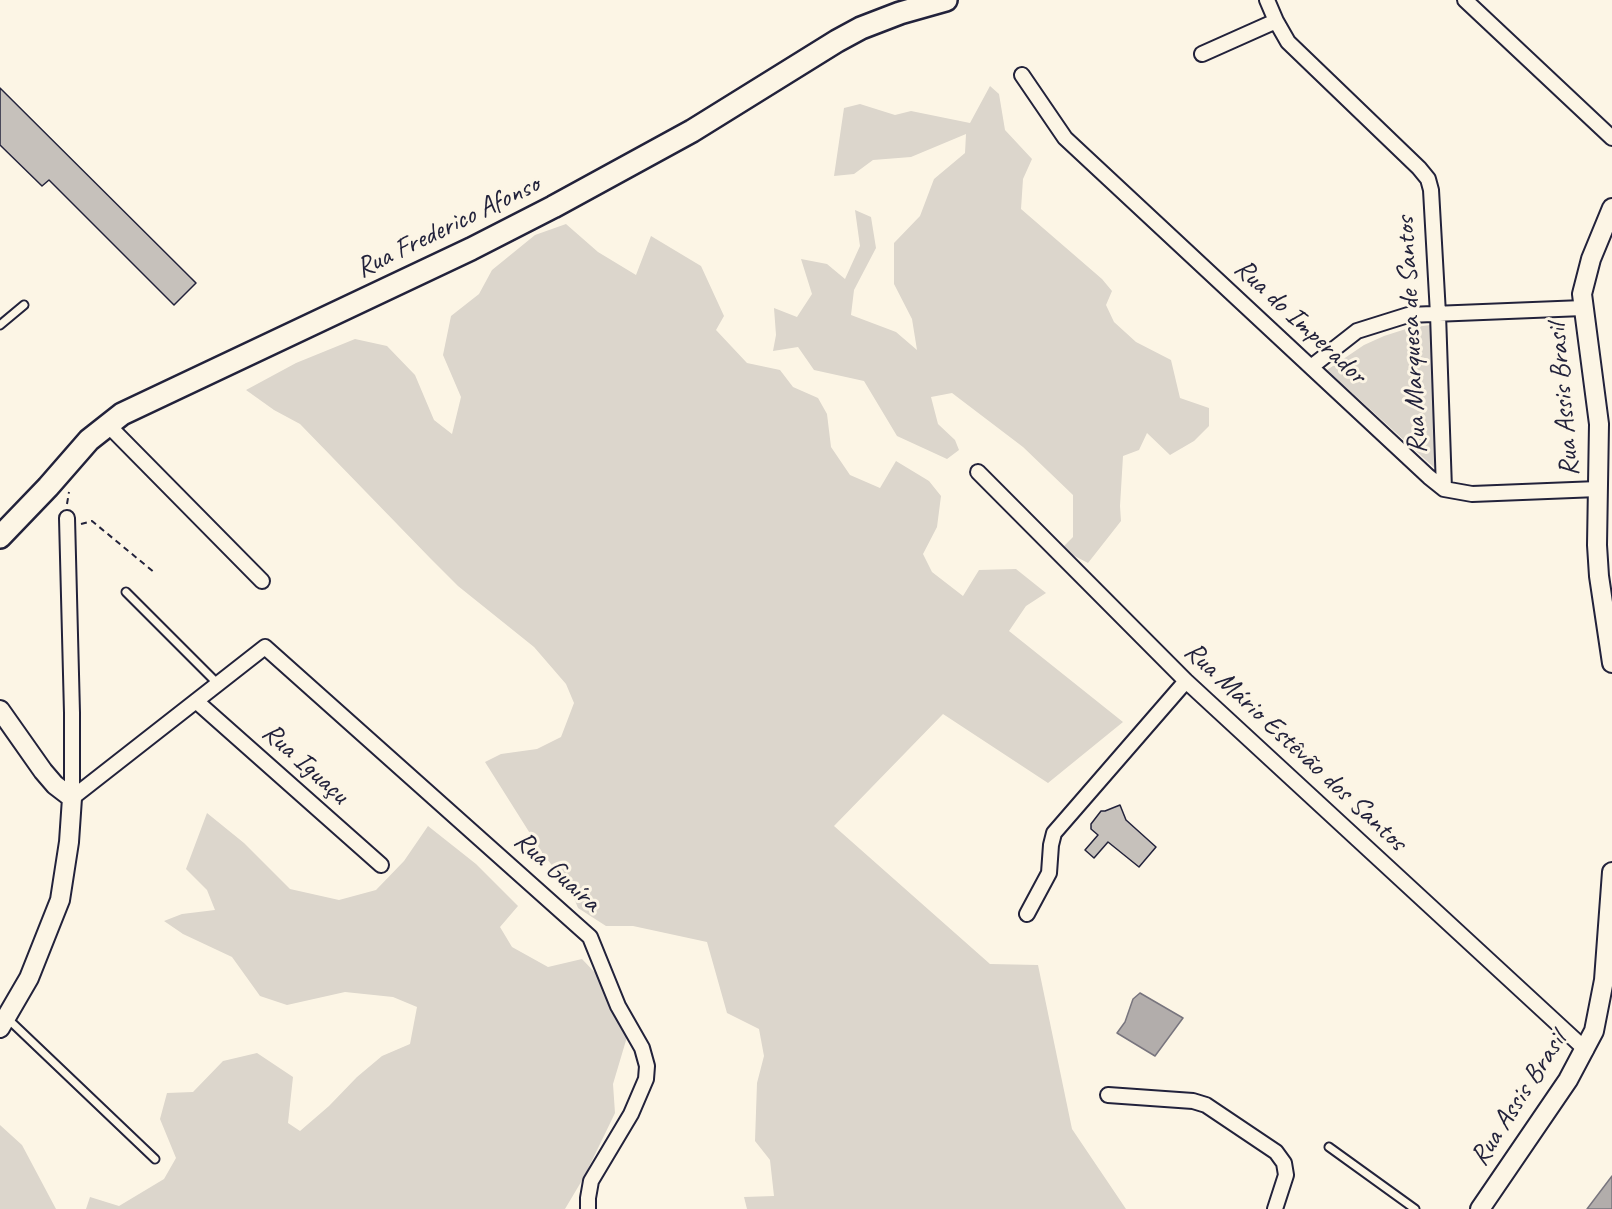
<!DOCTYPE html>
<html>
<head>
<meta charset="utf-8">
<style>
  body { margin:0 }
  canvas { display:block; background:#fcf5e5 }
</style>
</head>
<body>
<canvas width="1612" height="1209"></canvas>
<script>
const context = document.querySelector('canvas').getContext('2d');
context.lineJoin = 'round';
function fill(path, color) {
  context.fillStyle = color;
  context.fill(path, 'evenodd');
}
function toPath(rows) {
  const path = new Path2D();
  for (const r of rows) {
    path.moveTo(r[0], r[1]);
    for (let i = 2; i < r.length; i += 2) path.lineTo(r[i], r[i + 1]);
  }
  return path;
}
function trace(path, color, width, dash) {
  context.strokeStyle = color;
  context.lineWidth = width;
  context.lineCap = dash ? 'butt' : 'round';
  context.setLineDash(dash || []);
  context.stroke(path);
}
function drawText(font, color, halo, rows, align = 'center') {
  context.font = font + ' Caveat,sans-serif';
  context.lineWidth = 6;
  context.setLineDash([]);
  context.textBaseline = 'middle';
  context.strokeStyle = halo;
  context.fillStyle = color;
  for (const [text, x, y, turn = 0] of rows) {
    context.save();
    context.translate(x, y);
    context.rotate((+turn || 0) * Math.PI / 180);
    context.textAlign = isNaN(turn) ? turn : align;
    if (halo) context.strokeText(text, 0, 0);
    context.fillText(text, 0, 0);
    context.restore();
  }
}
fill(toPath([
  [990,86,999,94,1005,130,1032,159,1023,179,1021,209,1102,279,1112,291,1106,305,1114,322,1136,342,1171,360,1180,398,1209,408,1209,426,1194,441,1170,455,1147,433,1139,450,1123,456,1120,506,1121,521,1088,563,1061,549,1073,537,1073,495,1023,447,952,393,931,397,938,424,955,440,959,450,947,459,897,436,864,381,814,370,798,347,773,351,776,335,774,308,797,317,812,294,801,259,827,264,845,279,860,246,855,210,871,217,876,248,854,290,851,315,896,332,917,350,912,319,894,284,894,243,920,216,934,179,965,153,966,134,911,157,873,160,854,174,834,176,844,108,860,104,895,115,911,111,970,123],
  [566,224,598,252,636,275,651,236,701,266,724,316,716,330,747,363,780,370,793,387,818,398,827,414,831,447,850,475,880,488,896,461,929,481,941,496,937,527,923,554,932,572,963,596,979,570,1016,569,1046,593,1026,606,1009,631,1123,722,1048,783,943,714,834,826,990,964,1038,965,1072,1129,1126,1209,747,1209,744,1197,774,1196,770,1160,755,1141,757,1083,764,1056,759,1029,727,1013,707,942,633,926,606,926,578,908,570,888,543,854,485,762,501,754,537,749,561,737,574,703,566,684,534,647,458,586,430,558,300,424,274,410,246,390,296,363,355,339,387,346,415,375,434,420,452,434,461,397,443,355,451,316,479,294,492,270,535,235],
  [1430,325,1439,472,1327,370,1364,345,1384,336,1409,328],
  [207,813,244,843,290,889,339,900,376,890,404,861,428,826,476,864,518,906,500,927,512,947,548,967,582,959,603,981,627,1037,613,1084,615,1113,584,1177,565,1209,86,1209,90,1197,119,1206,164,1179,176,1158,160,1119,167,1093,193,1092,223,1061,257,1053,293,1077,288,1123,300,1131,329,1106,357,1077,382,1056,410,1044,417,1007,393,997,345,992,287,1005,260,996,232,957,183,934,164,921,182,914,215,910,207,890,186,869],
  [0,1125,22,1145,56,1209,0,1209]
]), '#dcd6cc');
const water = toPath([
  [1140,993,1183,1018,1155,1056,1117,1033,1125,1022,1133,999,1140,993],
  [1612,1176,1612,1209,1587,1209,1612,1176]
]);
fill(water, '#b2adab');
trace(water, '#78757e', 1.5);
const building = toPath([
  [0,88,196,283,174,305,49,180,42,186,0,145,0,88],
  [1120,805,1126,820,1156,847,1139,867,1108,842,1094,858,1085,850,1098,835,1091,829,1091,824,1101,811,1105,811,1120,805]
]);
fill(building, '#c6c1bb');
trace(building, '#22223b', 1.5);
const lane = toPath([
  [0,325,24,305],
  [126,592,218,684],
  [7,1018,155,1159],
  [1329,1147,1415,1209]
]);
const street = toPath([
  [1267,0,1276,21,1288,42,1419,168,1428,179,1431,190,1438,314,1444,489],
  [1465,0,1612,138],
  [1202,54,1276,21],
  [1022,75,1065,138,1429,477,1444,489,1472,494,1598,489],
  [1311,367,1357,331,1408,315,1583,308],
  [107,424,262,581],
  [978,472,1186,681,1586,1050],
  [67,518,72,713,72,798],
  [196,701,381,865],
  [72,798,265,647,590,937,618,1006,642,1048,647,1066,646,1079,631,1114,591,1181,588,1198,588,1209],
  [1027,914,1049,873,1051,845,1054,833,1186,681],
  [1108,1095,1193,1101,1206,1105,1276,1152,1284,1163,1286,1175,1275,1209]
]);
const secondary = toPath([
  [1612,208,1591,259,1582,294,1599,424,1597,545,1599,576,1612,663],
  [0,710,43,771,55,785,72,798,69,842,60,900,29,978,0,1028],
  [1480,1209,1568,1080,1594,1031,1604,980,1612,872]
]);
const primary = toPath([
  [0,537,48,487,89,440,122,414,471,249,553,207,692,131,837,41,861,28,900,13,946,0]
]);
trace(lane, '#22223b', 11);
trace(street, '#22223b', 18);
trace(secondary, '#22223b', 22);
trace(primary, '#22223b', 26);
trace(toPath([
  [67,504,69,492],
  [81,524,92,521,155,573]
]), '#22223b', 2, [6, 4.5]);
trace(lane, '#fcf5e5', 7);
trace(street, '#fcf5e5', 14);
trace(secondary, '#fcf5e5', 18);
trace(primary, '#fcf5e5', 21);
drawText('28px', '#22223b', '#fcf5e5', [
  ["Rua Frederico Afonso",448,227,-26],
  ["Rua do Imperador",1300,322,43],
  ["Rua Marquesa de Santos",1412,335,-93],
  ["Rua Assis Brasil",1564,400,-95],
  ["Rua Mário Estêvão dos Santos",1295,747,43],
  ["Rua Iguaçu",305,764,42],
  ["Rua Guaíra",557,872,42],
  ["Rua Assis Brasil",1519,1099,-57]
]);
</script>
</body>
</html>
